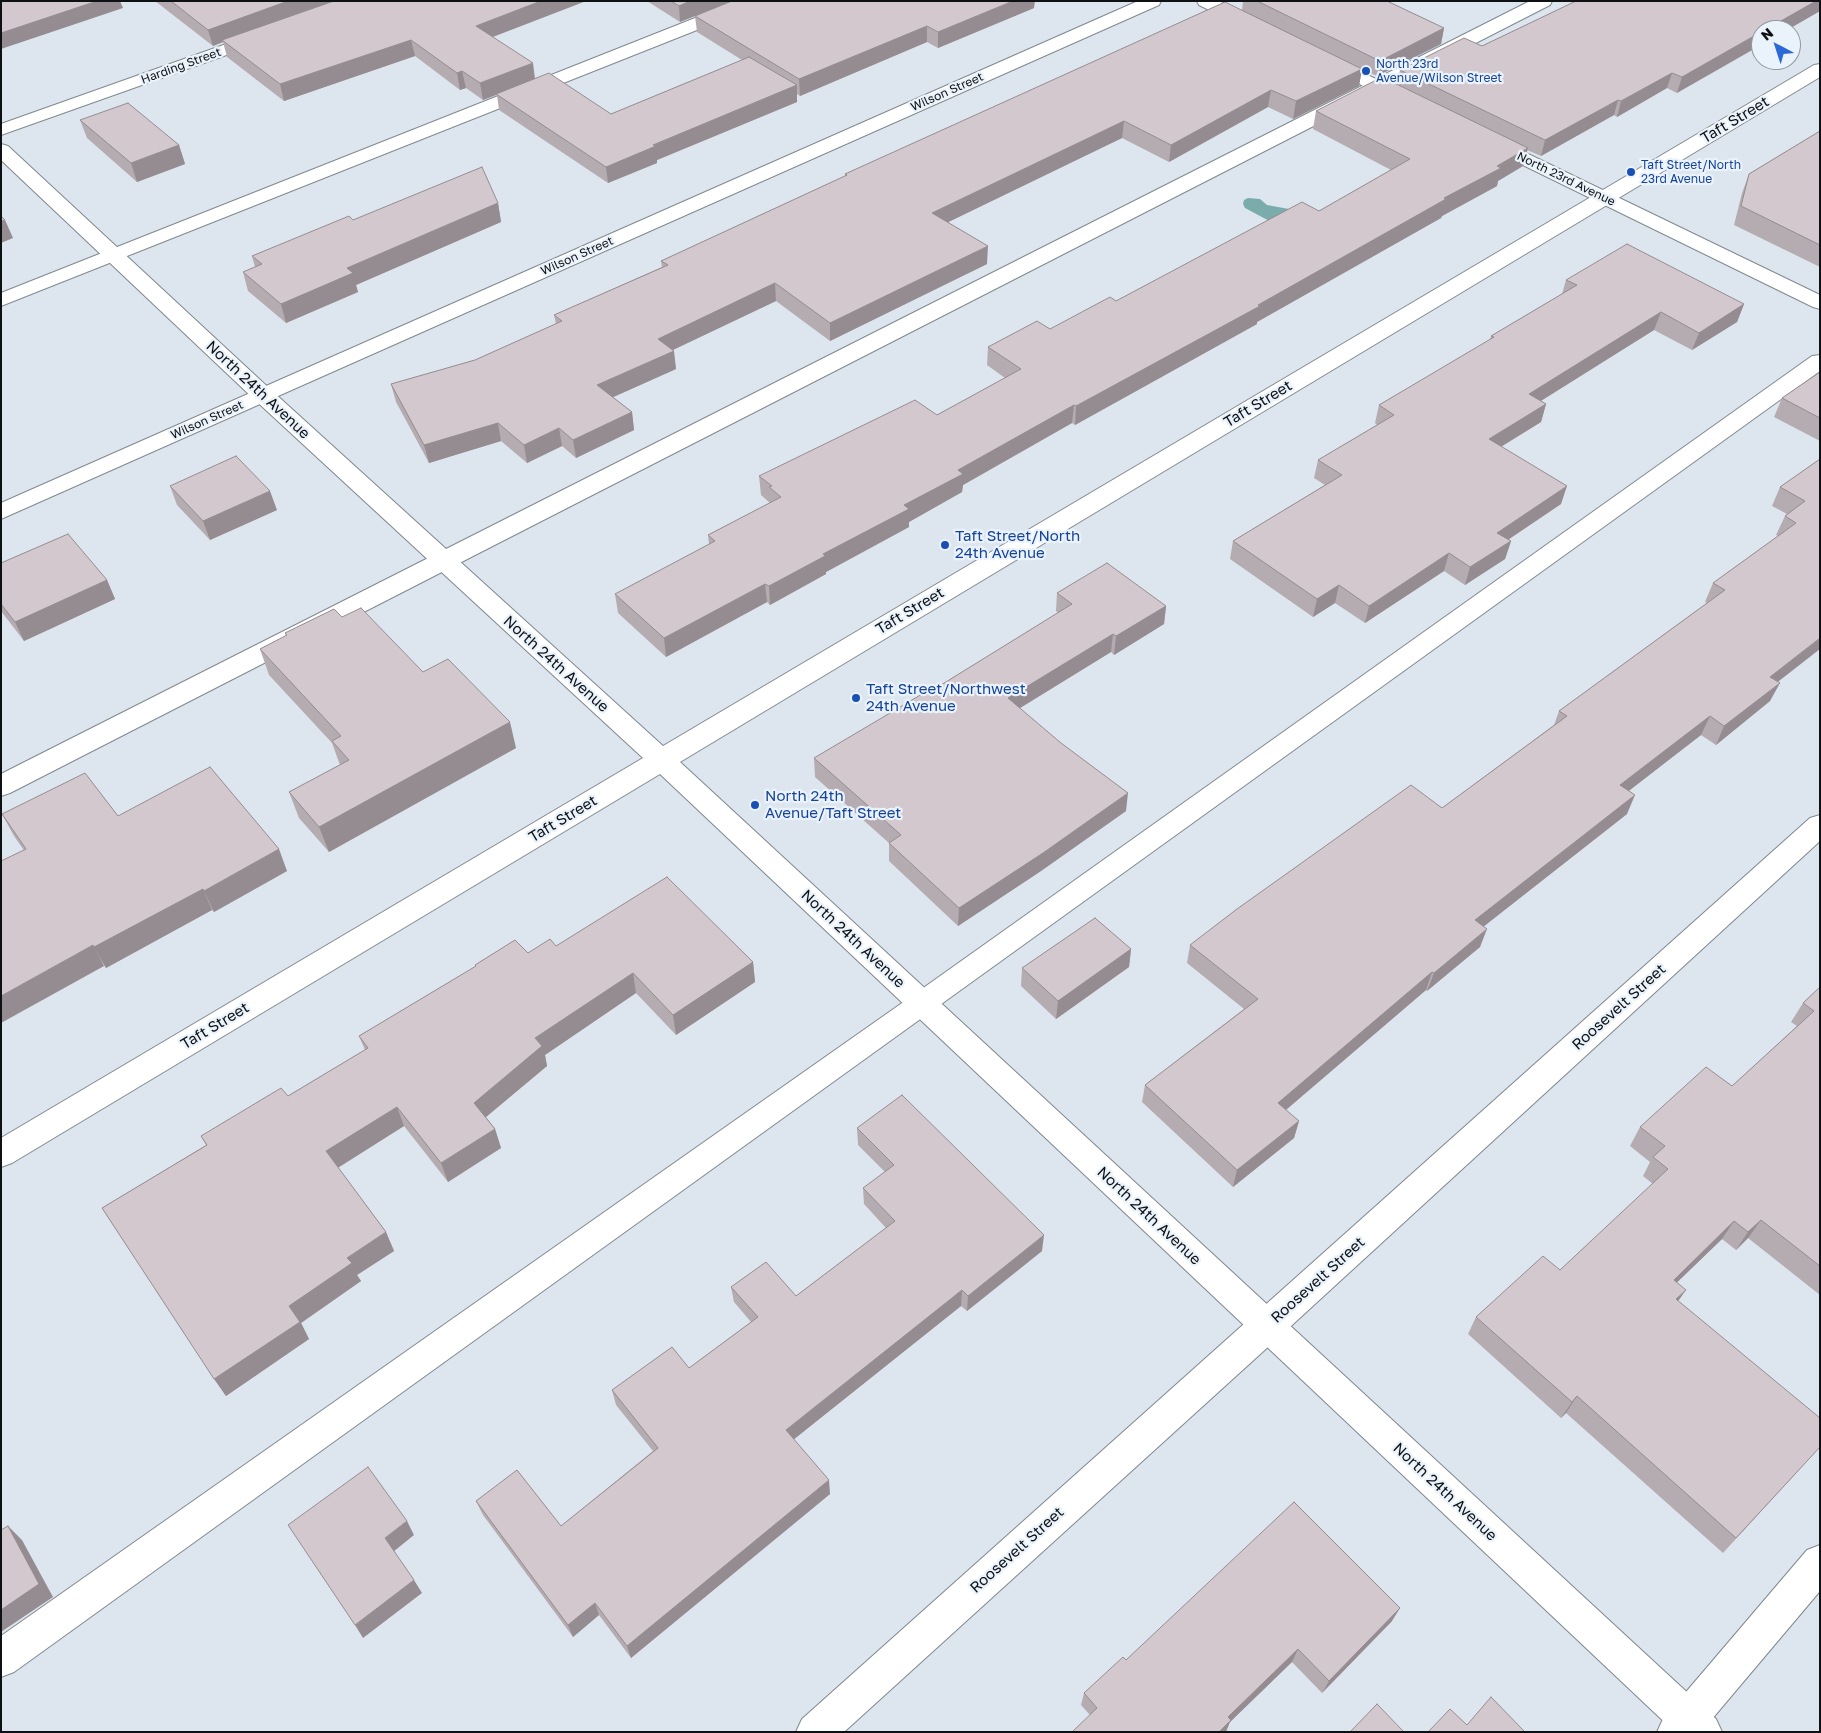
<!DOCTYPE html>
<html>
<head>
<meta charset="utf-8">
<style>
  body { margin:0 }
  #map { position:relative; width:1821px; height:1733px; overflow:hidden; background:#dde6ee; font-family:"Golos Text",sans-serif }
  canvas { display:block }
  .frame { position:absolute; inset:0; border:2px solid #0e1114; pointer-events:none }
  .north { position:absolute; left:1751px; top:20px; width:50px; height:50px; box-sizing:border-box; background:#eaf3fb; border:1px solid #92999f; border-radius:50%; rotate:320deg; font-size:14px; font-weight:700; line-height:20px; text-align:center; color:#0e1114 }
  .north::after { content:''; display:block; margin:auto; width:18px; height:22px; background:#2c69d6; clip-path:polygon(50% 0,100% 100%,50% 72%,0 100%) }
</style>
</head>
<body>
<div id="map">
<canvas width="1821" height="1733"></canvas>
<div class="frame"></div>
<div class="north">N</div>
</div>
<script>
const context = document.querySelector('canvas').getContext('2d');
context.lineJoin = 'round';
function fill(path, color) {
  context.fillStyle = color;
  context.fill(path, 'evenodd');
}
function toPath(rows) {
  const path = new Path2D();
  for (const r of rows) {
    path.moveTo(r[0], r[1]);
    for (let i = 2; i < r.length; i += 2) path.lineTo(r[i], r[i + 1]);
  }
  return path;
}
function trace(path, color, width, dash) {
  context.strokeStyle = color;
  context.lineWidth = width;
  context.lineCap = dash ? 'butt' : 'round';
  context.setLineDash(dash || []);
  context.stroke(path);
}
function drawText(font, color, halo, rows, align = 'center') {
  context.font = font + ' "Golos Text",sans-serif';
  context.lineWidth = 4.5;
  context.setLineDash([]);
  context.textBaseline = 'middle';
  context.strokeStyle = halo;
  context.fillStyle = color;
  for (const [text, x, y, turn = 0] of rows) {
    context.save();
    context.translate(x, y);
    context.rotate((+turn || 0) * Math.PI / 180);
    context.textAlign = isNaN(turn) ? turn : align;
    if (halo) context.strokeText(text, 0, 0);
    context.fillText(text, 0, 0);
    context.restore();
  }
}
fill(toPath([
  [1248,198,1260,199,1267,205,1289,209,1275,224,1245,208,1243,204,1244,200]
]), '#7aacac');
const service = toPath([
  [738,1,762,1,760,5,1,306,1,293,738,1],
  [1530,1,1552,1,1550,5,10,793,1,796,1,774,1530,1],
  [1820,355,1820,371,14,1672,1,1677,1,1636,912,996,1812,356,1820,355],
  [1820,1545,1820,1591,1701,1732,1657,1732,1663,1719,1807,1550,1820,1545]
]);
const minor = toPath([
  [1138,1,1161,1,1159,5,1,519,1,503,1138,1],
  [1197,1,1219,1,1255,19,1258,23,1255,27,1249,28,1243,27,1199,5,1197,1],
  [260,32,266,33,269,37,266,41,1,135,1,124,260,32],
  [1328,56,1409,95,1412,99,1409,103,1403,104,1397,103,1322,65,1319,61,1322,57,1328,56],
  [1491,136,1820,295,1820,309,1813,307,1484,146,1482,142,1484,138,1491,136],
  [1820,815,1820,841,1279,1337,844,1732,796,1732,802,1719,1810,818,1820,815]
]);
const tertiary = toPath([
  [1820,64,1820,77,680,762,1716,1719,1722,1732,1675,1732,660,774,12,1163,1,1167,1,1138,643,758,255,400,1,160,1,144,8,146,271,390,663,746,1814,65,1820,64]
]);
trace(service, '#80888f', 2);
trace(minor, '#80888f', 2);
trace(tertiary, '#80888f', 2);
fill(service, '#fff');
fill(minor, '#fff');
fill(tertiary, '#fff');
fill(toPath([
  [155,1,586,1,493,37,535,79,611,114,742,60,697,32,695,16,680,22,647,1,732,1,1034,8,938,48,927,42,800,96,797,94,797,102,657,160,657,163,608,183,499,110,497,95,483,100,466,88,460,90,415,56,284,101,227,57,223,42,213,46],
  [1243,1,1387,1,1444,28,1441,44,1377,76,1362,69,1359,86,1293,119,1268,107,1169,162,1122,138,948,222,987,264,830,341,776,301,673,350,676,369,613,397,632,412,634,430,576,458,562,446,527,463,501,441,429,463,396,402,391,384,475,360,556,324,554,315,662,267,661,261,845,176,845,174,1242,10],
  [1573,1,1820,1,1820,11,1787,30,1761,30,1677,93,1667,88,1617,117,1614,115,1541,156,1527,150,1523,166,1498,181,1497,186,1442,216,1441,218,1257,322,1257,324,1075,425,1072,423,963,485,962,492,909,522,909,527,826,572,826,574,770,605,767,602,666,657,618,613,615,594,709,545,708,535,770,503,761,495,759,476,937,415,1005,378,987,365,988,347,1050,329,1116,301,1319,211,1391,170,1313,129,1316,111,1397,85,1400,70,1482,46,1575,2],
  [80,120,179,145,185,164,137,182,87,138],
  [1820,131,1820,267,1734,225,1742,193,1749,174],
  [498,203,501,222,356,285,358,292,286,323,248,291,243,272,255,267,252,256,353,220],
  [1566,280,1744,304,1737,322,1692,350,1654,330,1541,401,1546,404,1541,422,1501,447,1561,504,1508,540,1511,541,1505,559,1465,585,1444,571,1365,623,1335,603,1313,617,1230,559,1233,541,1325,485,1314,478,1318,460,1377,425,1375,423,1379,405,1490,340,1491,336,1562,294],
  [1820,372,1820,441,1774,417,1782,398],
  [1820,459,1778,682,1770,701,1716,745,1701,735,1628,791,1627,814,1484,926,1480,947,1427,991,1426,990,1286,1110,1299,1121,1294,1138,1233,1187,1142,1102,1145,1085,1244,1009,1187,963,1190,945,1442,808,1554,725,1559,711,1707,603,1705,602,1713,583,1778,536,1776,535,1785,516,1787,514,1772,506,1780,487],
  [170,486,277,510,210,540,177,505],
  [1,563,107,580,115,599,24,641,1,611],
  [1057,593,1166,606,1164,624,1114,655,1111,652,1020,708,1126,811,1041,871,958,926,889,861,889,843,815,777,814,758,941,685,1058,613,1056,611],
  [342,617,423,672,516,748,329,852,299,818,289,792,340,765,332,743,269,675,260,649,286,636,285,633],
  [2,814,118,816,287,871,214,912,212,910,106,968,14,836],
  [556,946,753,962,755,982,676,1035,636,993,545,1055,547,1066,486,1117,495,1129,501,1148,448,1182,404,1126,338,1168,386,1232,394,1251,357,1275,361,1281,301,1323,309,1339,226,1396,102,1208,206,1145,201,1136,288,1096,365,1050,359,1036,475,967,475,965],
  [1131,949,1129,967,1056,1019,1021,986,1022,968],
  [1820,987,1820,1295,1748,1238,1736,1250,1722,1239,1677,1282,1678,1301,1820,1447,1723,1553,1566,1413,1561,1418,1468,1334,1476,1317,1560,1270,1653,1184,1643,1176,1650,1162,1630,1146,1640,1127,1732,1086,1797,1026,1791,1022,1803,1003],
  [857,1128,1042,1251,967,1311,961,1306,794,1439,830,1494,631,1658,599,1615,573,1637,483,1515,476,1501,561,1526,653,1451,616,1405,612,1390,689,1368,751,1322,734,1302,731,1287,796,1296,886,1228,864,1204,863,1188,885,1172,858,1145],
  [1392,1621,1322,1693,1292,1662,1230,1722,1090,1715,1081,1705,1084,1693,1126,1660]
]), '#b5acb1');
fill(toPath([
  [97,1,120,1,123,8,1,49,1,33],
  [288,1,338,1,222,40,223,42,213,46,208,30],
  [541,1,586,1,479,42,476,26],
  [690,1,732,1,680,22,679,6],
  [1013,1,1035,1,1034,8,938,48,938,32],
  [1816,1,1820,1,1820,11,1787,30,1765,30],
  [927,26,927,42,800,96,799,79],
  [1444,28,1441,44,1377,76,1380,61],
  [1761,32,1761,45,1677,93,1682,77],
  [411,40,415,56,284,101,280,84],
  [533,63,535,79,483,100,480,83],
  [1362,69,1359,86,1293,119,1296,101],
  [462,71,466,88,460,90,457,73],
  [1672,73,1667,88,1617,117,1621,101],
  [797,85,797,102,657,160,657,163,608,183,606,167,653,145],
  [1271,90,1268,107,1169,162,1171,145],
  [1618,100,1614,115,1541,156,1545,140],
  [1124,121,1122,138,932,230,932,213],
  [179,145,185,164,137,182,131,163],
  [1528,148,1523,166,1498,181,1497,186,1442,216,1441,218,1257,322,1257,324,1075,425,1076,406,1258,305,1444,198,1497,166],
  [498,203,501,222,356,285,358,292,286,323,281,304,347,268],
  [5,220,13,238,1,243,1,221],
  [988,246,987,264,830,341,830,323],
  [775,283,776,301,660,356,658,339],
  [1744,304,1737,322,1692,350,1699,333],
  [1661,312,1654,330,1523,412,1529,394],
  [674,351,676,369,600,403,597,385],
  [1546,404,1541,422,1484,457,1489,439],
  [1074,405,1072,423,963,485,962,492,909,522,909,527,826,572,826,574,770,605,769,586,904,505,958,470],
  [632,412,634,430,576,458,573,440],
  [498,423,501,441,429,463,424,445],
  [559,428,562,446,527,463,524,445],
  [1567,486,1561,504,1491,551,1497,533],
  [270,491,277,510,210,540,203,521],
  [1511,541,1505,559,1465,585,1470,567],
  [1449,553,1444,571,1365,623,1369,606],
  [107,580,115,599,24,641,15,622],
  [765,584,767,602,666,657,664,638],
  [1339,585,1335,603,1313,617,1317,599],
  [1166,606,1164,624,1114,655,1116,636],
  [1113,634,1111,652,1007,716,1008,698],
  [1820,638,1820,649,1761,695,1770,677],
  [1780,683,1770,701,1716,745,1724,726],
  [1710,716,1701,735,1612,804,1620,785],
  [510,722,516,748,329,852,319,827],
  [1128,793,1126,811,1041,871,958,926,959,908],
  [1635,795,1627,814,1469,938,1475,920],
  [279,849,287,871,214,912,204,891],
  [203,889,212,910,106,968,94,947],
  [1487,929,1480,947,1427,991,1434,973],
  [93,945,104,966,1,1023,1,996],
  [1131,949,1129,967,1056,1019,1058,1001],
  [753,962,755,982,676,1035,673,1015],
  [1432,972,1426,990,1274,1120,1278,1103],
  [633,973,636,993,545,1055,547,1066,480,1122,474,1103,535,1038],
  [397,1107,404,1126,334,1170,326,1151],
  [1299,1121,1294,1138,1233,1187,1237,1170],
  [495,1129,501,1148,448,1182,441,1163],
  [1761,1220,1748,1238,1736,1250,1748,1232],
  [1734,1221,1722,1239,1662,1297,1674,1280],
  [386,1232,394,1251,357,1275,361,1281,301,1323,309,1339,226,1396,214,1379,289,1306,347,1258],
  [1044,1235,1042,1251,967,1311,968,1296],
  [962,1290,961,1306,788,1444,786,1430],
  [1686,1290,1674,1307,1676,1299],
  [1577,1396,1566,1413,1561,1418,1572,1402],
  [829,1480,830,1494,631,1658,627,1646],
  [407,1521,414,1535,393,1552,385,1538],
  [8,1526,22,1540,53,1597,1,1632,1,1610],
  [414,1580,422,1593,363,1638,355,1625],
  [595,1603,599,1615,573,1637,568,1625],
  [1400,1608,1392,1621,1322,1693,1329,1681],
  [1298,1649,1292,1662,1230,1722,1226,1732,1219,1732,1228,1717]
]), '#948c90');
const building = toPath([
  [1,1,97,1,1,33,1,1],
  [171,1,288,1,208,30,171,1],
  [334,1,541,1,476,26,533,63,480,83,462,71,457,73,411,40,280,84,222,40,334,1],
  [671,1,690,1,679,6,671,1],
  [732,1,1013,1,938,32,927,26,799,79,695,16,732,1],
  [1257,1,1387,1,1444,28,1380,61,1257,1],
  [1576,1,1816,1,1765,30,1761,30,1761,32,1682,77,1672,73,1621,101,1618,100,1545,140,1400,70,1464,38,1482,46,1576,1],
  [1225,2,1362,69,1296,101,1271,90,1171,145,1124,121,932,213,988,246,830,323,775,283,658,339,674,351,597,385,632,412,573,440,559,428,524,445,498,423,424,445,391,384,475,360,562,321,554,315,668,265,661,261,847,175,845,174,1225,2],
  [749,57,797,85,653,145,656,146,606,167,496,94,549,73,611,114,749,57],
  [1382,77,1528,148,1497,166,1501,168,1444,198,1446,199,1258,305,1260,306,1076,406,1074,405,958,470,963,474,904,505,909,509,823,554,825,556,769,586,765,584,664,638,615,594,715,541,708,535,781,497,769,487,772,486,759,476,915,400,937,415,1021,369,988,347,1037,321,1050,329,1110,297,1116,301,1302,202,1319,211,1410,159,1316,111,1382,77],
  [128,103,179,145,131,163,80,120,128,103],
  [1820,131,1820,245,1741,206,1749,174,1820,131],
  [482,167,498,203,347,268,353,273,281,304,243,272,262,264,252,256,349,216,353,220,482,167],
  [1,216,5,220,1,221,1,216],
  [1627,244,1744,304,1699,333,1661,312,1529,394,1546,404,1489,439,1567,486,1497,533,1511,541,1470,567,1449,553,1369,606,1339,585,1317,599,1233,541,1342,475,1318,460,1394,415,1379,405,1494,337,1491,336,1577,285,1566,280,1627,244],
  [1820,372,1820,418,1782,398,1820,372],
  [236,456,270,491,203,521,170,486,236,456],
  [1820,459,1820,638,1770,677,1780,683,1724,726,1710,716,1620,785,1635,795,1475,920,1487,929,1434,973,1432,972,1278,1103,1299,1121,1237,1170,1145,1085,1258,999,1190,945,1237,909,1411,785,1442,808,1567,716,1559,711,1725,590,1713,583,1796,523,1785,516,1805,501,1780,487,1820,459],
  [68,534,107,580,15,622,1,604,1,563,68,534],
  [1107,563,1166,606,1116,636,1113,634,1008,698,1061,743,1128,793,1043,853,959,908,889,843,901,835,814,758,939,684,941,685,1072,604,1057,593,1107,563],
  [361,608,423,672,448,659,510,722,319,827,289,792,349,760,332,741,341,736,260,649,287,635,285,633,334,609,342,617,361,608],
  [210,767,279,849,204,891,203,889,94,947,93,945,1,996,1,861,26,849,2,814,85,773,118,816,210,767],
  [667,877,753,962,673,1015,633,973,535,1038,542,1046,474,1103,495,1129,441,1163,397,1107,326,1151,386,1232,347,1258,352,1263,289,1306,300,1322,214,1379,102,1208,207,1145,201,1136,281,1088,288,1096,368,1048,359,1036,476,966,475,965,515,940,528,953,550,939,556,946,667,877],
  [1095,918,1131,949,1058,1001,1022,968,1095,918],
  [1820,987,1820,1266,1761,1220,1748,1232,1734,1221,1674,1280,1686,1290,1676,1299,1820,1418,1820,1447,1736,1538,1577,1396,1572,1402,1476,1317,1543,1256,1560,1270,1668,1169,1653,1157,1665,1146,1640,1127,1706,1067,1732,1086,1814,1011,1803,1003,1820,987],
  [902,1095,1044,1235,968,1296,962,1290,786,1430,829,1480,627,1646,595,1603,568,1625,476,1501,517,1470,561,1526,658,1448,612,1390,672,1347,689,1368,758,1317,731,1287,766,1262,796,1296,895,1221,863,1188,894,1165,857,1128,902,1095],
  [368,1467,407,1521,385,1538,414,1580,355,1625,288,1525,368,1467],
  [1294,1502,1400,1608,1329,1681,1298,1649,1228,1717,1231,1720,1219,1732,1072,1732,1097,1708,1084,1693,1123,1657,1126,1660,1294,1502],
  [8,1526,39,1584,1,1610,1,1530,8,1526],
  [1491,1697,1525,1732,1428,1732,1450,1709,1467,1725,1491,1697],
  [1377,1704,1404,1732,1350,1732,1377,1704]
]);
fill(building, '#d3c8ce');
trace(building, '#948c90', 1);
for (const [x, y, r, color] of [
  [1366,71,5,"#1a4fb4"],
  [1631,172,5,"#1a4fb4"],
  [945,545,5,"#1a4fb4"],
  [856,698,5,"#1a4fb4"],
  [755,805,5,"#1a4fb4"]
]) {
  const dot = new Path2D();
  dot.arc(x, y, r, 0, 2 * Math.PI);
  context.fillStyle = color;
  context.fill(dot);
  trace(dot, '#eaf3fb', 2);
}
drawText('12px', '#164399', '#eaf3fb', [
  ["North 23rd",1376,64],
  ["Avenue/Wilson Street",1376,78],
  ["Taft Street/North",1641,165],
  ["23rd Avenue",1641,179]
], 'left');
drawText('12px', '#0e1114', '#eaf3fb', [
  ["Harding Street",181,66,-20],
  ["Wilson Street",947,92,-24],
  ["North 23rd Avenue",1566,179,26],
  ["Wilson Street",577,256,-24],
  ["Wilson Street",207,420,-24]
]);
drawText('15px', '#0e1114', '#eaf3fb', [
  ["Taft Street",1735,120,-31],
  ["North 24th Avenue",258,390,43],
  ["Taft Street",1258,404,-31],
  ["Taft Street",910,611,-31],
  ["North 24th Avenue",556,664,42],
  ["Taft Street",563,819,-31],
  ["North 24th Avenue",853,939,43],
  ["Roosevelt Street",1619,1007,-42],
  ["Taft Street",215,1026,-31],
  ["North 24th Avenue",1149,1216,43],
  ["Roosevelt Street",1318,1280,-42],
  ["North 24th Avenue",1445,1492,43],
  ["Roosevelt Street",1017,1550,-42]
]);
drawText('15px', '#164399', '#eaf3fb', [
  ["Taft Street/North",955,536],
  ["24th Avenue",955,553],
  ["Taft Street/Northwest",866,689],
  ["24th Avenue",866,706],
  ["North 24th",765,796],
  ["Avenue/Taft Street",765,813]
], 'left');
</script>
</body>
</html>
